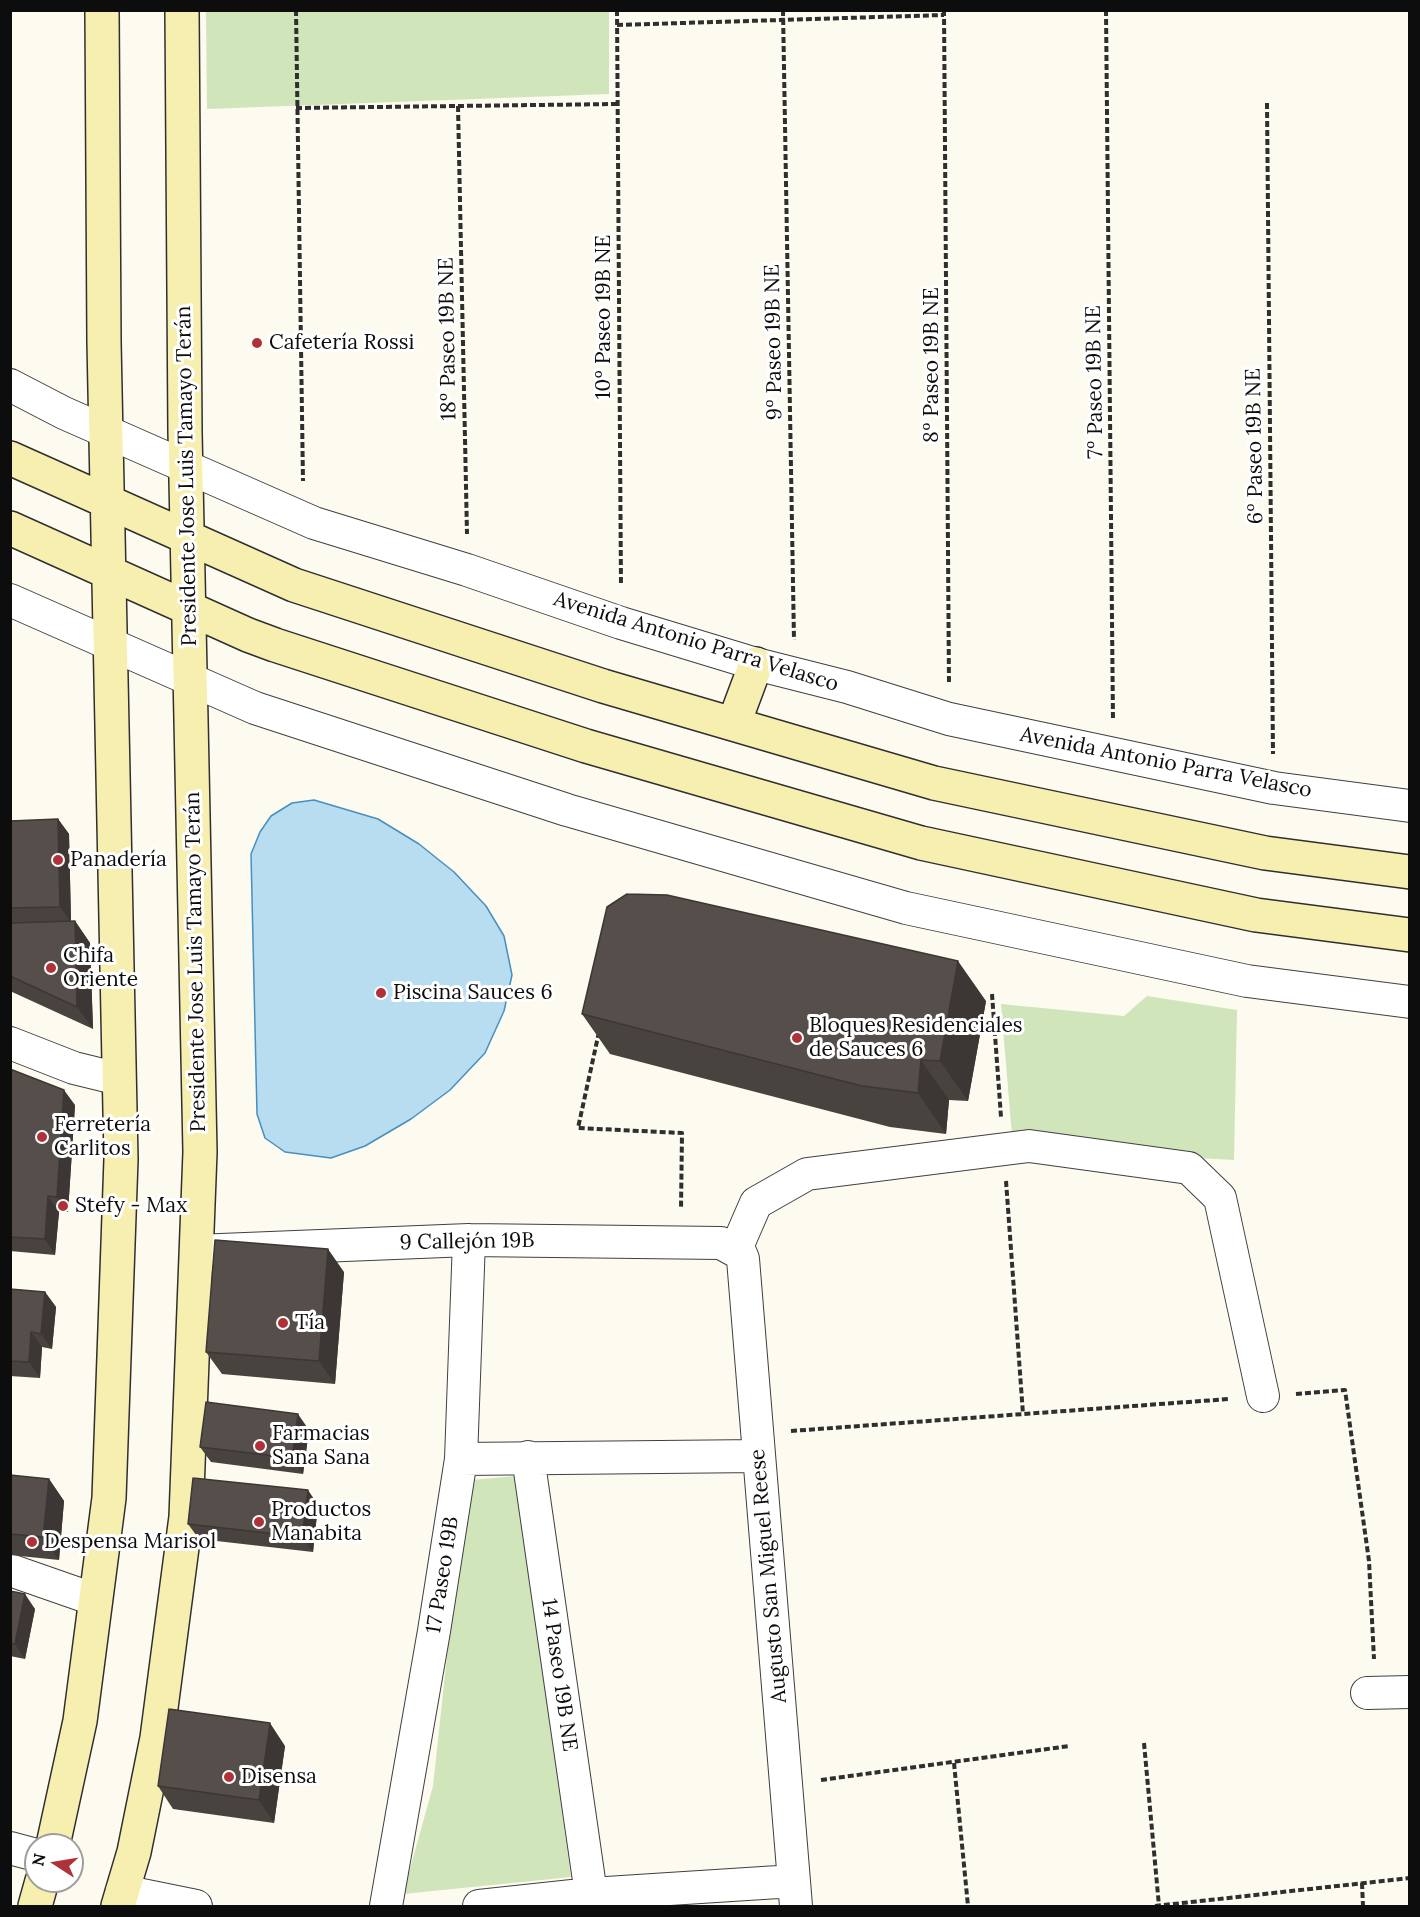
<!DOCTYPE html>
<html>
<head>
<meta charset="utf-8">
<style>
  body { margin:0 }
  #map { position:relative; width:1420px; height:1917px; overflow:hidden; background:#fdfaef; font-family:Lora,serif }
  canvas { display:block }
  .frame { position:absolute; inset:0; border:12px solid #0d0d0d; pointer-events:none }
  .north { position:absolute; left:24px; top:1833px; width:60px; height:60px; box-sizing:border-box; background:#fff; border:2px solid #9e9e9e; border-radius:50%; rotate:282deg; font-size:16px; font-weight:700; line-height:24px; text-align:center; color:#0d0d0d }
  .north::after { content:''; display:block; margin:auto; width:21px; height:27px; background:#af3239; clip-path:polygon(50% 0,100% 100%,50% 72%,0 100%) }
</style>
</head>
<body>
<div id="map">
<canvas width="1420" height="1917"></canvas>
<div class="frame"></div>
<div class="north">N</div>
</div>
<script>
const context = document.querySelector('canvas').getContext('2d');
context.lineJoin = 'round';
function fill(path, color) {
  context.fillStyle = color;
  context.fill(path, 'evenodd');
}
function toPath(rows) {
  const path = new Path2D();
  for (const r of rows) {
    path.moveTo(r[0], r[1]);
    for (let i = 2; i < r.length; i += 2) path.lineTo(r[i], r[i + 1]);
  }
  return path;
}
function trace(path, color, width, dash) {
  context.strokeStyle = color;
  context.lineWidth = width;
  context.lineCap = dash ? 'butt' : 'round';
  context.setLineDash(dash || []);
  context.stroke(path);
}
function drawText(font, color, halo, rows, align = 'center') {
  context.font = font + ' Lora,serif';
  context.lineWidth = 6;
  context.setLineDash([]);
  context.textBaseline = 'middle';
  context.strokeStyle = halo;
  context.fillStyle = color;
  for (const [text, x, y, turn = 0] of rows) {
    context.save();
    context.translate(x, y);
    context.rotate((+turn || 0) * Math.PI / 180);
    context.textAlign = isNaN(turn) ? turn : align;
    if (halo) context.strokeText(text, 0, 0);
    context.fillText(text, 0, 0);
    context.restore();
  }
}
fill(toPath([
  [206,11,609,11,609,94,207,109],
  [1147,996,1237,1010,1234,1160,1013,1148,1001,1004,1124,1016],
  [516,1476,571,1877,403,1894,433,1786,450,1628,472,1480]
]), '#d1e5bb');
const water = toPath([
  [314,800,378,819,419,844,454,872,486,906,504,936,512,975,504,1011,485,1053,450,1090,411,1119,365,1146,331,1158,285,1152,265,1138,257,1114,251,854,260,832,271,816,292,803,314,800]
]);
fill(water, '#b8dcf0');
trace(water, '#4690c0', 1.5);
const street = toPath([
  [10,385,64,413,314,523,467,570,621,623,756,664,847,687,949,719,1274,788,1410,806],
  [10,600,255,708,567,810,906,908,1247,981,1410,1002],
  [10,1043,74,1068,119,1079],
  [736,1249,756,1203,807,1174,1029,1146,1189,1168,1220,1198,1263,1396],
  [196,1251,469,1240,721,1243,741,1254,743,1259,796,1906],
  [528,1457,591,1894],
  [461,1459,759,1456],
  [10,1570,96,1600],
  [1367,1693,1410,1692],
  [10,1848,36,1855],
  [122,1891,196,1906],
  [386,1906,434,1631,461,1459,469,1240],
  [479,1906,591,1894,794,1881]
]);
const secondary = toPath([
  [10,458,294,585,603,686,934,783,1265,853,1410,872],
  [10,528,248,635,275,645,586,746,921,843,1256,915,1410,935],
  [734,723,756,664],
  [53,1845,80,1721,109,1498,121,1159,104,342,102,10],
  [35,1906,42,1881],
  [118,1906,134,1852,157,1738,186,1517,200,1152,185,432,182,10]
]);
trace(street, '#404040', 34);
trace(secondary, '#2f2f2f', 36);
trace(toPath([
  [296,10,303,481],
  [617,10,621,586],
  [783,10,794,640],
  [944,10,949,685],
  [1106,10,1113,720],
  [617,25,944,15],
  [1267,103,1273,754],
  [458,106,467,534],
  [296,108,617,104],
  [992,994,1001,1117],
  [599,1032,578,1128,682,1133,681,1209],
  [1006,1181,1023,1414],
  [1296,1394,1345,1390,1369,1561,1374,1659],
  [791,1431,1229,1399],
  [1144,1743,1159,1906],
  [954,1763,968,1906],
  [821,1780,1069,1746],
  [1362,1883,1363,1906],
  [1155,1906,1410,1878]
]), '#2f2f2f', 4, [6, 3]);
trace(street, '#fff', 32);
trace(secondary, '#f7efb0', 33);
fill(toPath([
  [58,819,69,834,71,921,75,921,90,943,93,1029,10,991,10,821],
  [986,1001,968,1101,949,1100,946,1134,890,1127,610,1054,582,1014],
  [10,1069,75,1105,68,1212,59,1212,55,1255,10,1251],
  [344,1272,335,1384,222,1374,206,1352],
  [10,1289,45,1292,56,1307,52,1349,42,1347,40,1378,10,1376],
  [309,1430,303,1474,211,1462,200,1447],
  [10,1475,49,1479,64,1501,59,1560,10,1555],
  [318,1505,313,1552,199,1539,188,1524],
  [10,1591,35,1609,25,1659,10,1656],
  [285,1746,274,1823,173,1809,158,1786]
]), '#494340');
fill(toPath([
  [58,819,69,834,71,922,60,907],
  [75,921,90,943,93,1029,77,1007],
  [958,961,986,1001,968,1101,940,1061],
  [921,1060,949,1100,946,1134,918,1093],
  [64,1090,75,1105,68,1212,57,1197],
  [48,1196,59,1212,55,1255,45,1239],
  [328,1249,344,1272,335,1384,319,1361],
  [45,1292,56,1307,52,1349,41,1334],
  [31,1332,42,1347,40,1378,29,1362],
  [298,1414,309,1430,303,1474,292,1458],
  [49,1479,64,1501,59,1560,43,1537],
  [308,1490,318,1505,313,1552,302,1537],
  [25,1594,35,1609,25,1659,15,1644],
  [270,1723,285,1746,274,1823,259,1800]
]), '#3c3734');
const building = toPath([
  [58,819,60,907,10,908,10,821,58,819],
  [627,894,667,895,958,961,940,1061,921,1060,918,1093,862,1086,582,1014,607,907,627,894],
  [75,921,77,1007,10,976,10,923,75,921],
  [10,1069,64,1090,57,1197,48,1196,45,1239,10,1237,10,1069],
  [215,1240,328,1249,319,1361,206,1352,215,1240],
  [10,1289,45,1292,41,1334,31,1332,29,1362,10,1361,10,1289],
  [206,1402,298,1414,292,1458,200,1447,206,1402],
  [10,1475,49,1479,43,1537,10,1534,10,1475],
  [193,1478,308,1490,302,1537,188,1524,193,1478],
  [10,1591,25,1594,15,1644,10,1643,10,1591],
  [169,1709,270,1723,259,1800,158,1786,169,1709]
]);
fill(building, '#554e4a');
trace(building, '#3c3734', 1.5);
for (const [x, y, r, color] of [
  [257,343,6,"#af3239"],
  [58,860,6,"#af3239"],
  [51,968,6,"#af3239"],
  [381,993,6,"#af3239"],
  [797,1038,6,"#af3239"],
  [42,1137,6,"#af3239"],
  [63,1206,6,"#af3239"],
  [283,1323,6,"#af3239"],
  [260,1446,6,"#af3239"],
  [259,1522,6,"#af3239"],
  [32,1542,6,"#af3239"],
  [229,1777,6,"#af3239"]
]) {
  const dot = new Path2D();
  dot.arc(x, y, r, 0, 2 * Math.PI);
  context.fillStyle = color;
  context.fill(dot);
  trace(dot, '#fff', 2);
}
drawText('21px', '#0d0d0d', '#fff', [
  ["10º Paseo 19B NE",604,317,-90],
  ["18º Paseo 19B NE",448,339,-91],
  ["9º Paseo 19B NE",774,342,-91],
  ["8º Paseo 19B NE",932,365,-90],
  ["7º Paseo 19B NE",1095,382,-91],
  ["6º Paseo 19B NE",1255,446,-91],
  ["Presidente Jose Luis Tamayo Terán",187,476,-91],
  ["Avenida Antonio Parra Velasco",696,642,17],
  ["Avenida Antonio Parra Velasco",1166,763,11],
  ["Presidente Jose Luis Tamayo Terán",196,962,-91],
  ["9 Callejón 19B",467,1242,-1],
  ["17 Paseo 19B",443,1575,-81],
  ["Augusto San Miguel Reese",769,1576,-95],
  ["14 Paseo 19B NE",559,1675,82]
]);
drawText('21px', '#0d0d0d', '#fff', [
  ["Cafetería Rossi",269,343],
  ["Panadería",70,860],
  ["Chifa",63,956],
  ["Oriente",63,980],
  ["Piscina Sauces 6",393,993],
  ["Bloques Residenciales",809,1026],
  ["de Sauces 6",809,1050],
  ["Ferretería",54,1125],
  ["Carlitos",54,1149],
  ["Stefy - Max",75,1206],
  ["Tía",295,1323],
  ["Farmacias",272,1434],
  ["Sana Sana",272,1458],
  ["Productos",271,1510],
  ["Manabita",271,1534],
  ["Despensa Marisol",44,1542],
  ["Disensa",241,1777]
], 'left');
</script>
</body>
</html>
